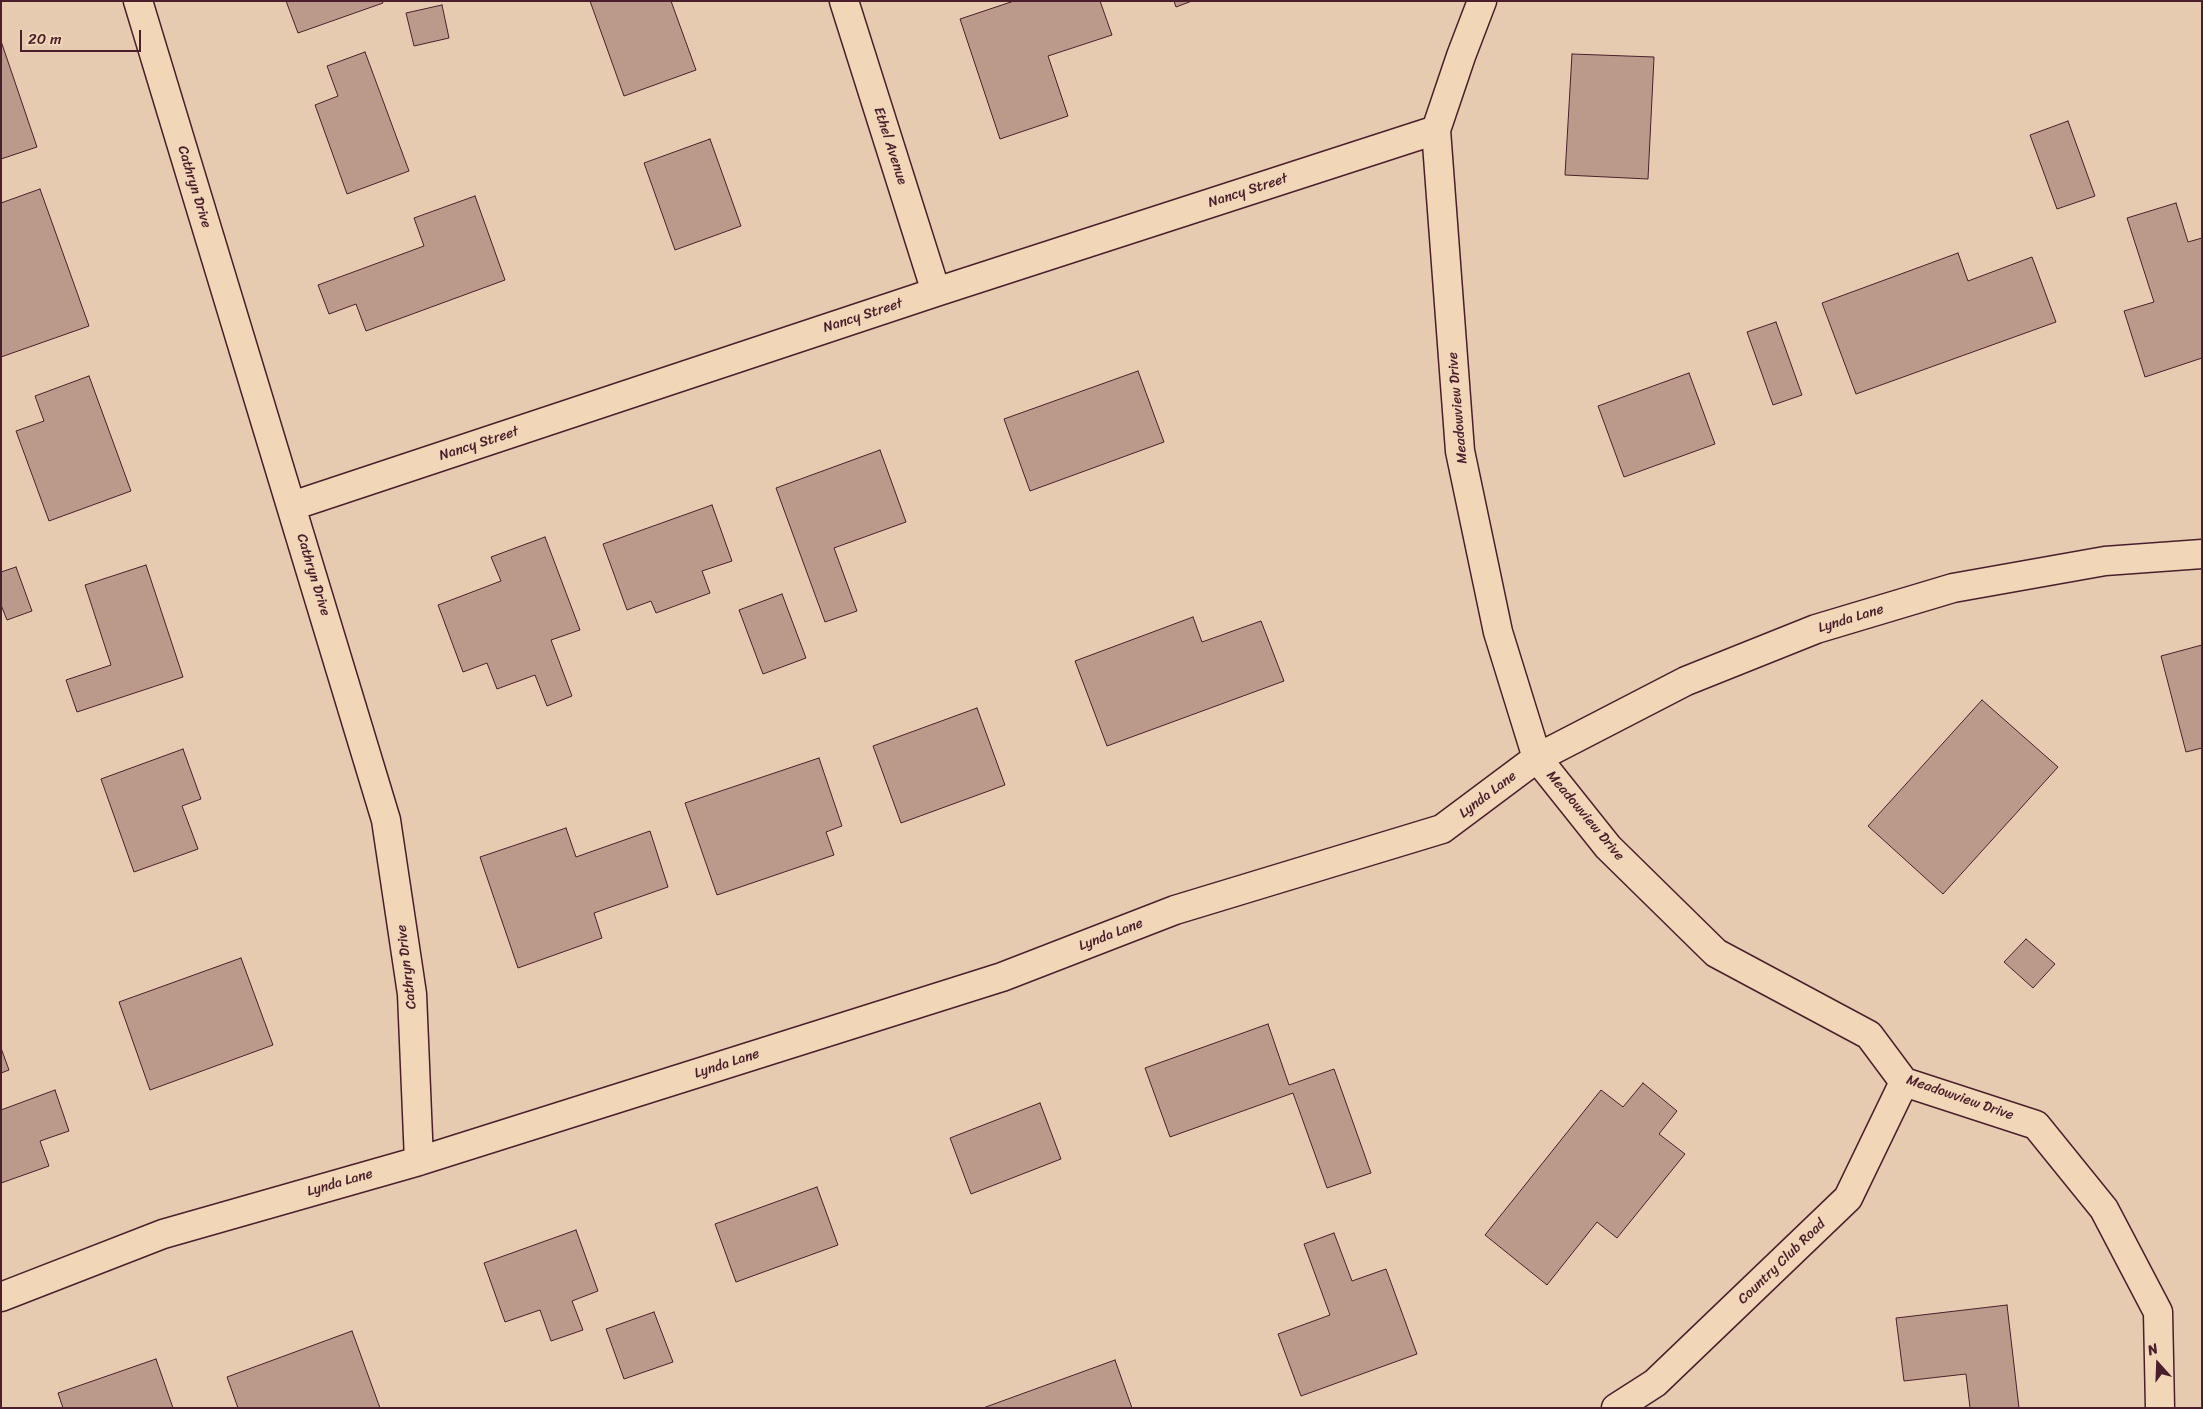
<!DOCTYPE html>
<html>
<head>
<meta charset="utf-8">
<style>
  body { margin:0 }
  #map { position:relative; width:2203px; height:1409px; overflow:hidden; background:#e7cbb0; font-family:Sriracha,sans-serif }
  canvas { display:block }
  .frame { position:absolute; inset:0; border:2px solid #4a1f2b; pointer-events:none }
  .north { position:absolute; left:2133px; top:1339px; width:50px; height:50px; -webkit-text-stroke:4px #f1d6b8; paint-order:stroke; rotate:340deg; font-size:14px; font-weight:700; line-height:20px; text-align:center; color:#4a1f2b }
  .north::after { content:''; display:block; margin:auto; width:18px; height:22px; background:#4a1f2b; clip-path:polygon(50% 0,100% 100%,50% 72%,0 100%) }
  .scale { position:absolute; left:20px; top:30px; width:121px; height:22px; box-sizing:border-box; border:2px solid #4a1f2b; border-top:0; padding-left:6px; font-size:15px; line-height:18px; white-space:nowrap; color:#4a1f2b; -webkit-text-stroke:4px #f1d6b8; paint-order:stroke }
</style>
</head>
<body>
<div id="map">
<canvas width="2203" height="1409"></canvas>
<div class="frame"></div>
<div class="north">N</div>
<div class="scale">20 m</div>
</div>
<script>
const context = document.querySelector('canvas').getContext('2d');
context.lineJoin = 'round';
function fill(path, color) {
  context.fillStyle = color;
  context.fill(path, 'evenodd');
}
function toPath(rows) {
  const path = new Path2D();
  for (const r of rows) {
    path.moveTo(r[0], r[1]);
    for (let i = 2; i < r.length; i += 2) path.lineTo(r[i], r[i + 1]);
  }
  return path;
}
function trace(path, color, width, dash) {
  context.strokeStyle = color;
  context.lineWidth = width;
  context.lineCap = dash ? 'butt' : 'round';
  context.setLineDash(dash || []);
  context.stroke(path);
}
function drawText(font, color, halo, rows, align = 'center') {
  context.font = font + ' Sriracha,sans-serif';
  context.lineWidth = 4.5;
  context.setLineDash([]);
  context.textBaseline = 'middle';
  context.strokeStyle = halo;
  context.fillStyle = color;
  for (const [text, x, y, turn = 0] of rows) {
    context.save();
    context.translate(x, y);
    context.rotate((+turn || 0) * Math.PI / 180);
    context.textAlign = isNaN(turn) ? turn : align;
    if (halo) context.strokeText(text, 0, 0);
    context.fillText(text, 0, 0);
    context.restore();
  }
}
const building = toPath([
  [286,1,382,1,383,3,298,33,286,1],
  [590,1,671,1,696,70,624,96,590,1],
  [1014,1,1100,1,1112,35,1048,56,1068,116,1000,139,960,19,1014,1],
  [1174,1,1192,1,1176,7,1174,1],
  [442,5,449,38,414,46,406,13,442,5],
  [1,41,37,147,1,159,1,41],
  [365,52,409,171,347,194,315,105,338,96,327,66,365,52],
  [1572,54,1654,57,1648,179,1565,175,1572,54],
  [2068,121,2095,196,2057,209,2030,135,2068,121],
  [710,139,741,226,675,250,644,163,710,139],
  [40,189,89,326,1,357,1,203,40,189],
  [475,196,505,280,366,331,356,304,329,314,318,285,424,246,414,218,475,196],
  [2176,203,2188,242,2202,238,2202,358,2145,377,2124,311,2154,302,2127,218,2176,203],
  [1958,253,1968,281,2032,257,2056,322,1856,394,1822,303,1958,253],
  [1776,322,1802,395,1773,405,1747,332,1776,322],
  [1138,371,1164,442,1030,491,1004,419,1138,371],
  [1689,373,1715,444,1624,477,1598,406,1689,373],
  [89,376,131,491,49,521,16,431,44,421,35,396,89,376],
  [880,450,906,522,834,548,857,611,825,622,776,488,880,450],
  [712,505,732,561,702,571,710,593,656,613,651,601,627,610,603,544,712,505],
  [545,537,580,630,551,640,572,696,547,706,535,675,497,689,487,663,463,672,438,605,501,581,491,557,545,537],
  [146,565,183,677,77,712,66,680,111,665,85,585,146,565],
  [16,567,32,611,7,620,1,605,1,572,16,567],
  [782,594,806,658,763,674,739,610,782,594],
  [1193,617,1202,642,1261,621,1284,681,1107,746,1075,661,1193,617],
  [2202,645,2202,748,2186,752,2161,656,2202,645],
  [1982,700,2058,767,1943,894,1868,826,1982,700],
  [977,708,1005,785,901,823,873,746,977,708],
  [183,749,201,799,182,806,198,849,134,872,101,779,183,749],
  [819,758,842,826,826,832,834,855,717,895,685,803,819,758],
  [566,828,576,857,650,831,668,887,594,913,602,938,518,968,480,857,566,828],
  [2026,939,2055,964,2033,988,2004,962,2026,939],
  [241,958,273,1045,150,1090,119,1002,241,958],
  [1268,1024,1289,1085,1334,1069,1371,1173,1327,1188,1293,1093,1170,1137,1145,1068,1268,1024],
  [1,1048,9,1070,1,1073,1,1048],
  [1643,1083,1677,1111,1659,1134,1685,1154,1617,1238,1597,1222,1547,1285,1485,1235,1601,1090,1623,1107,1643,1083],
  [55,1090,69,1131,40,1141,49,1166,1,1183,1,1110,55,1090],
  [1040,1103,1061,1159,971,1194,950,1138,1040,1103],
  [817,1187,838,1245,736,1282,715,1224,817,1187],
  [576,1230,598,1291,572,1301,583,1330,551,1341,540,1310,505,1322,484,1263,576,1230],
  [1334,1233,1352,1281,1386,1269,1417,1354,1301,1396,1278,1334,1330,1315,1304,1244,1334,1233],
  [2007,1305,2019,1408,1970,1408,1966,1374,1904,1381,1896,1318,2007,1305],
  [654,1312,673,1362,624,1379,606,1329,654,1312],
  [352,1331,380,1408,238,1408,227,1377,352,1331],
  [156,1359,173,1408,63,1408,58,1393,156,1359],
  [1115,1360,1132,1408,983,1408,1115,1360]
]);
fill(building, '#bb9a8b');
trace(building, '#4a1f2b', 1);
const street = toPath([
  [138,1,386,820,412,994,419,1161],
  [844,1,936,292],
  [1482,1,1461,56,1436,130,1460,451,1498,632,1537,758,1608,847,1716,953,1869,1035,1904,1082,2036,1125,2104,1209,2158,1312,2160,1408],
  [292,506,936,292,1436,130],
  [1,1297,163,1234,419,1161,1002,977,1175,910,1442,829,1537,758,1686,681,1816,629,1953,588,2105,561,2202,554],
  [1616,1408,1655,1383,1848,1198,1904,1082]
]);
trace(street, '#4a1f2b', 31);
trace(street, '#f1d6b8', 28);
drawText('14px', '#4a1f2b', '#f1d6b8', [
  ["Ethel Avenue",890,146,72],
  ["Cathryn Drive",194,187,73],
  ["Nancy Street",1248,191,-18],
  ["Nancy Street",863,316,-18],
  ["Meadowview Drive",1458,408,-95],
  ["Nancy Street",479,444,-18],
  ["Cathryn Drive",313,575,73],
  ["Lynda Lane",1851,619,-17],
  ["Lynda Lane",1488,795,-37],
  ["Meadowview Drive",1585,816,50],
  ["Lynda Lane",1111,935,-21],
  ["Cathryn Drive",407,967,-97],
  ["Lynda Lane",727,1064,-18],
  ["Meadowview Drive",1960,1098,19],
  ["Lynda Lane",340,1183,-16],
  ["Country Club Road",1782,1262,-44]
]);
</script>
</body>
</html>
